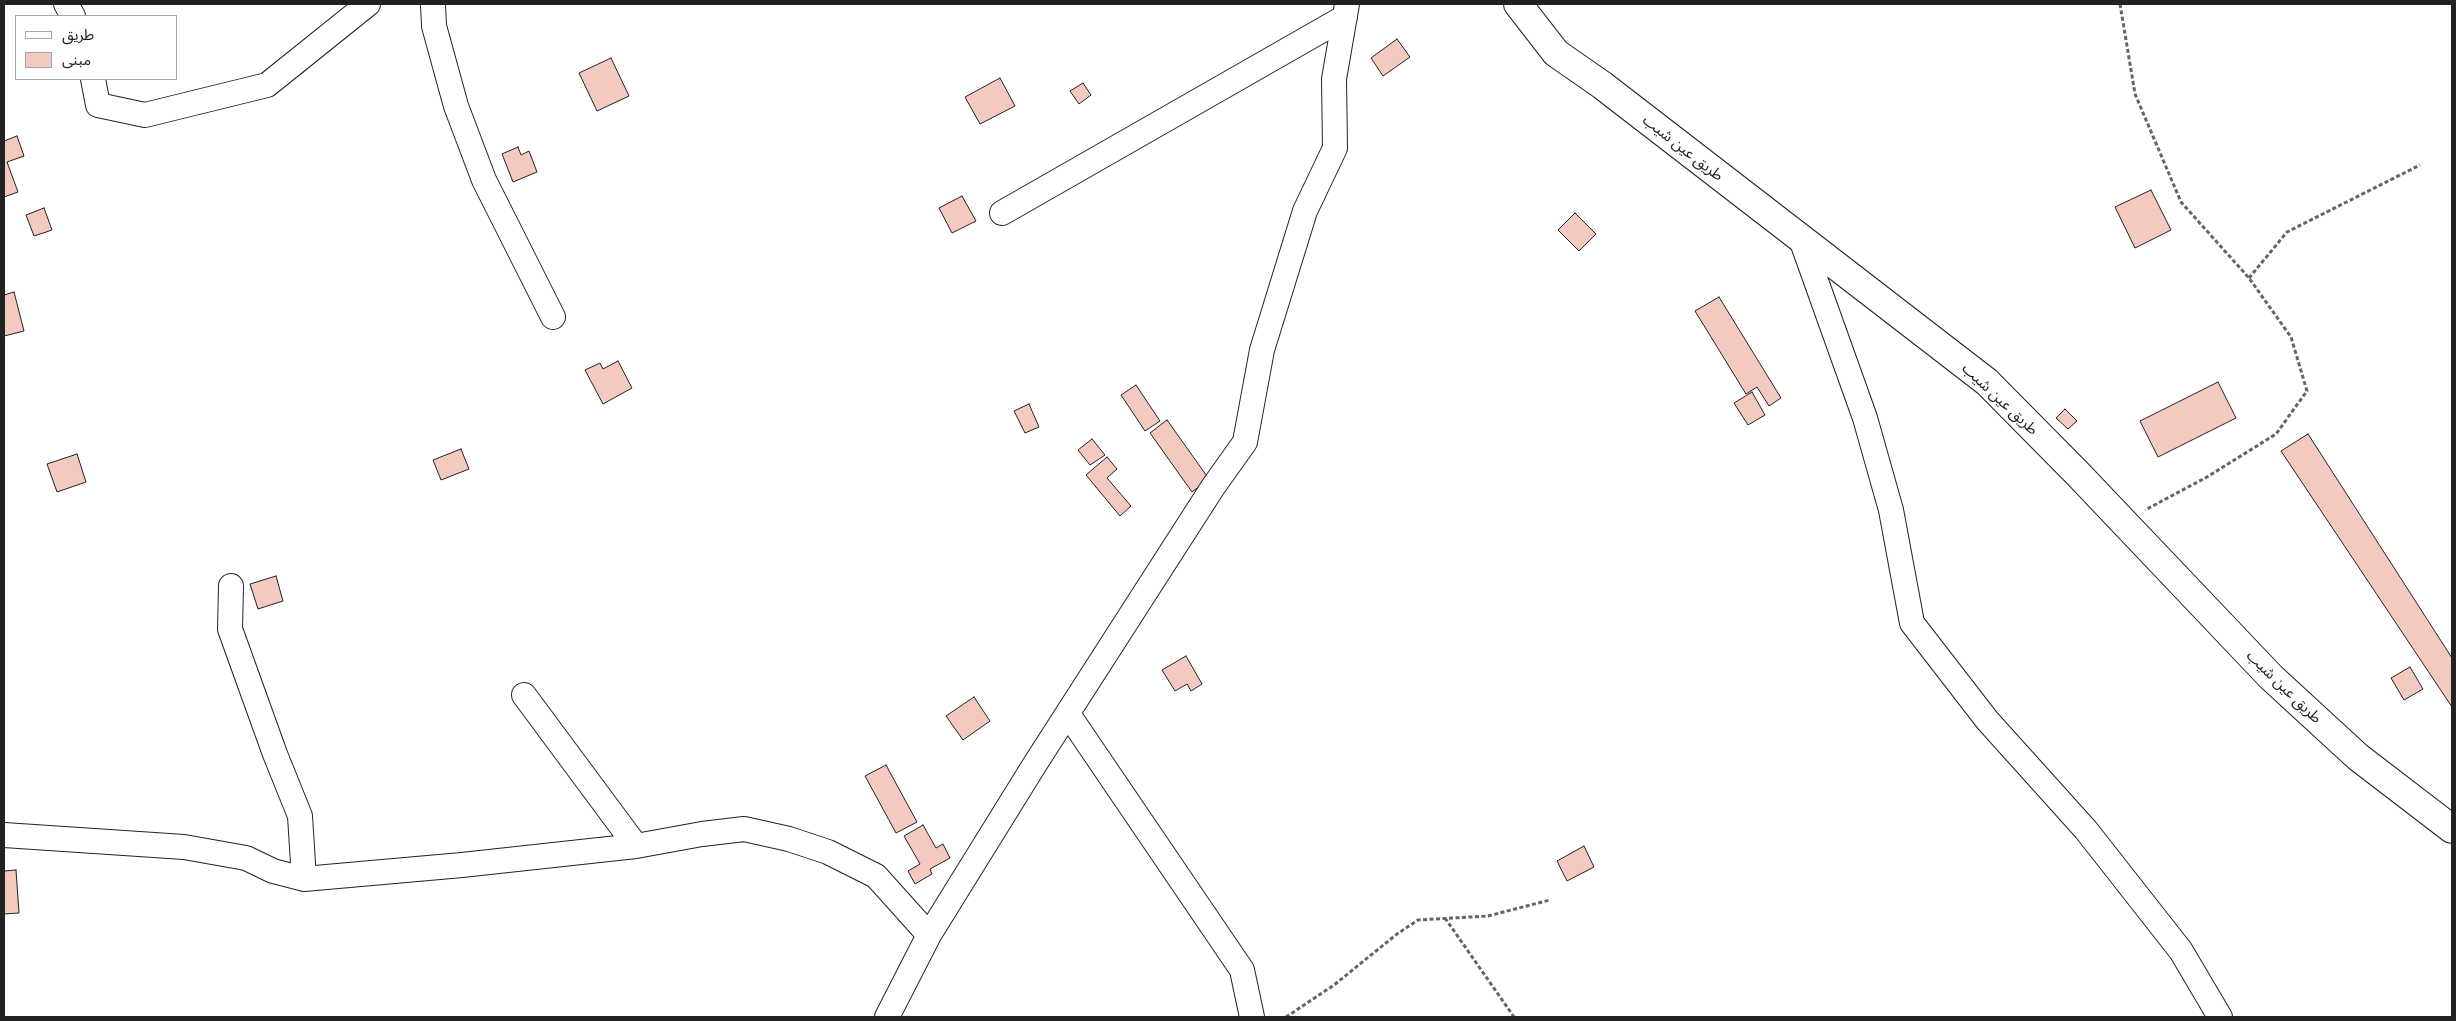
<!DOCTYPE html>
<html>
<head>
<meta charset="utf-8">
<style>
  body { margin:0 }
  #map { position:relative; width:2456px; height:1021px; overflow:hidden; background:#fff; font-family:"Public Sans","Noto Sans Arabic",sans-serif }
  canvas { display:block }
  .frame { position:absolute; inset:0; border:5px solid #222; pointer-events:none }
  .legend { position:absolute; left:15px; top:15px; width:162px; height:65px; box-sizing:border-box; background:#fff; border:1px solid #a7a7a7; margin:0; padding:6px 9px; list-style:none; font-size:15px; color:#222 }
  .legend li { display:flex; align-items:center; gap:10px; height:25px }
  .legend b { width:25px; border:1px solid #a7a7a7 }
</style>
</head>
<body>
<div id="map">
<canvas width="2456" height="1021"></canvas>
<div class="frame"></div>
<ul class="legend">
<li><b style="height:6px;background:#fff"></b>طريق</li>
<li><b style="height:14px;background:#f3c9c0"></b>مبنى</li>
</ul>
</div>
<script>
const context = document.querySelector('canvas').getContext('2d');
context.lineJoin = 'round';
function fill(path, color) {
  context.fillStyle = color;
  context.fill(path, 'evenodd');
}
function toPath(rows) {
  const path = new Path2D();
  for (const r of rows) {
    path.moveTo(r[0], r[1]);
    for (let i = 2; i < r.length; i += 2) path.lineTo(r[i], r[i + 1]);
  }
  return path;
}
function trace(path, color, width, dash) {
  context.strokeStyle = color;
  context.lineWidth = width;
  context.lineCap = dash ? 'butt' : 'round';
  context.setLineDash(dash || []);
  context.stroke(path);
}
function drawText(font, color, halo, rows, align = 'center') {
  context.font = font + ' "Public Sans","Noto Sans Arabic",sans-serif';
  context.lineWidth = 4;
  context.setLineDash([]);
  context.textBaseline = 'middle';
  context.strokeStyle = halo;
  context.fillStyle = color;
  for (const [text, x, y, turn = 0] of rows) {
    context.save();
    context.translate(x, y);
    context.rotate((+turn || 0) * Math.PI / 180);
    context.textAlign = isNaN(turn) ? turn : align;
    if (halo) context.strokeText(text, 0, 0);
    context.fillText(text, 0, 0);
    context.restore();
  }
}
const building = toPath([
  [1397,39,1410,57,1383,76,1371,58,1397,39],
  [611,58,629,96,597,111,579,73,611,58],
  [1000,78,1015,106,980,124,965,97,1000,78],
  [1083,83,1091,95,1079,104,1070,91,1083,83],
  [17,136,24,156,7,162,18,192,4,197,4,141,17,136],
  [518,147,521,155,529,151,537,172,513,182,502,154,518,147],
  [2151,190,2171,230,2135,248,2115,207,2151,190],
  [962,196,976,221,952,233,939,208,962,196],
  [44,208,52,230,34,236,26,215,44,208],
  [1575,213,1596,234,1579,251,1558,230,1575,213],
  [14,292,24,331,4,336,4,295,14,292],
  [1719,297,1781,398,1769,406,1757,387,1746,394,1695,311,1719,297],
  [618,361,632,388,603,404,585,370,600,363,603,369,618,361],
  [2218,382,2236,418,2158,457,2140,421,2218,382],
  [1136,385,1160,421,1145,431,1121,395,1136,385],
  [1752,392,1765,415,1748,425,1734,403,1752,392],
  [1029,404,1039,427,1025,433,1014,411,1029,404],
  [2065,409,2077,421,2068,429,2056,418,2065,409],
  [1167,420,1209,479,1192,492,1150,433,1167,420],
  [2308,434,2452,658,2452,707,2281,451,2308,434],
  [1092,439,1105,455,1090,465,1078,450,1092,439],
  [461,449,469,469,441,480,433,460,461,449],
  [77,454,86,482,57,492,47,464,77,454],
  [1107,457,1117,469,1107,478,1131,506,1120,516,1086,475,1107,457],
  [276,576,283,601,258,609,250,584,276,576],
  [1186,656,1202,684,1191,691,1187,684,1175,691,1162,670,1186,656],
  [2410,667,2423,689,2404,700,2391,678,2410,667],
  [974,697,990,721,963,740,946,716,974,697],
  [886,765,917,822,896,833,865,776,886,765],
  [923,825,936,848,943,844,950,858,930,869,932,874,915,884,908,871,920,864,904,836,923,825],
  [1584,846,1594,867,1567,881,1557,861,1584,846],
  [16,870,19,913,4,914,4,871,16,870]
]);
fill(building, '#f3c9c0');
trace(building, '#222', 1);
const minor = toPath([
  [66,4,73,16],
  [433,4,434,26,456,106,484,180,553,317],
  [93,79,98,105,145,115,267,85,368,4],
  [1002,213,1345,17],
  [1801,239,1865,418,1891,510,1912,623,1987,720,2086,830,2181,951,2220,1017],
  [231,586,230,629,275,754,300,816,304,879],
  [524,695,636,846],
  [1068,714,1242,970,1252,1017],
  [4,835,184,847,246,858,273,871,304,879,462,865,636,846,702,834,744,829,789,839,828,852,876,876,929,935,1035,764,1213,487,1245,442,1262,350,1305,211,1335,148,1334,79,1347,4],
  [887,1017,929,935]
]);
const major = toPath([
  [1518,4,1556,53,1602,85,1987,382,2078,474,2271,677,2358,757,2452,829]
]);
trace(minor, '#222', 26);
trace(major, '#222', 30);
trace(toPath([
  [2120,4,2135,94,2181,202,2249,278,2291,337,2307,391,2276,434,2207,477,2145,510],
  [2249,278,2287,232,2420,165],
  [1445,918,1514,1017],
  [1286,1017,1334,985,1397,934,1418,920,1488,916,1550,900]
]), '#646464', 3, [4, 2.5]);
trace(minor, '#fff', 24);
trace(major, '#fff', 28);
drawText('15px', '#222', '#fff', [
  ["طريق عين شيب",1683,148,38],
  ["طريق عين شيب",2000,399,43],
  ["طريق عين شيب",2284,687,44]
]);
</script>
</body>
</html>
